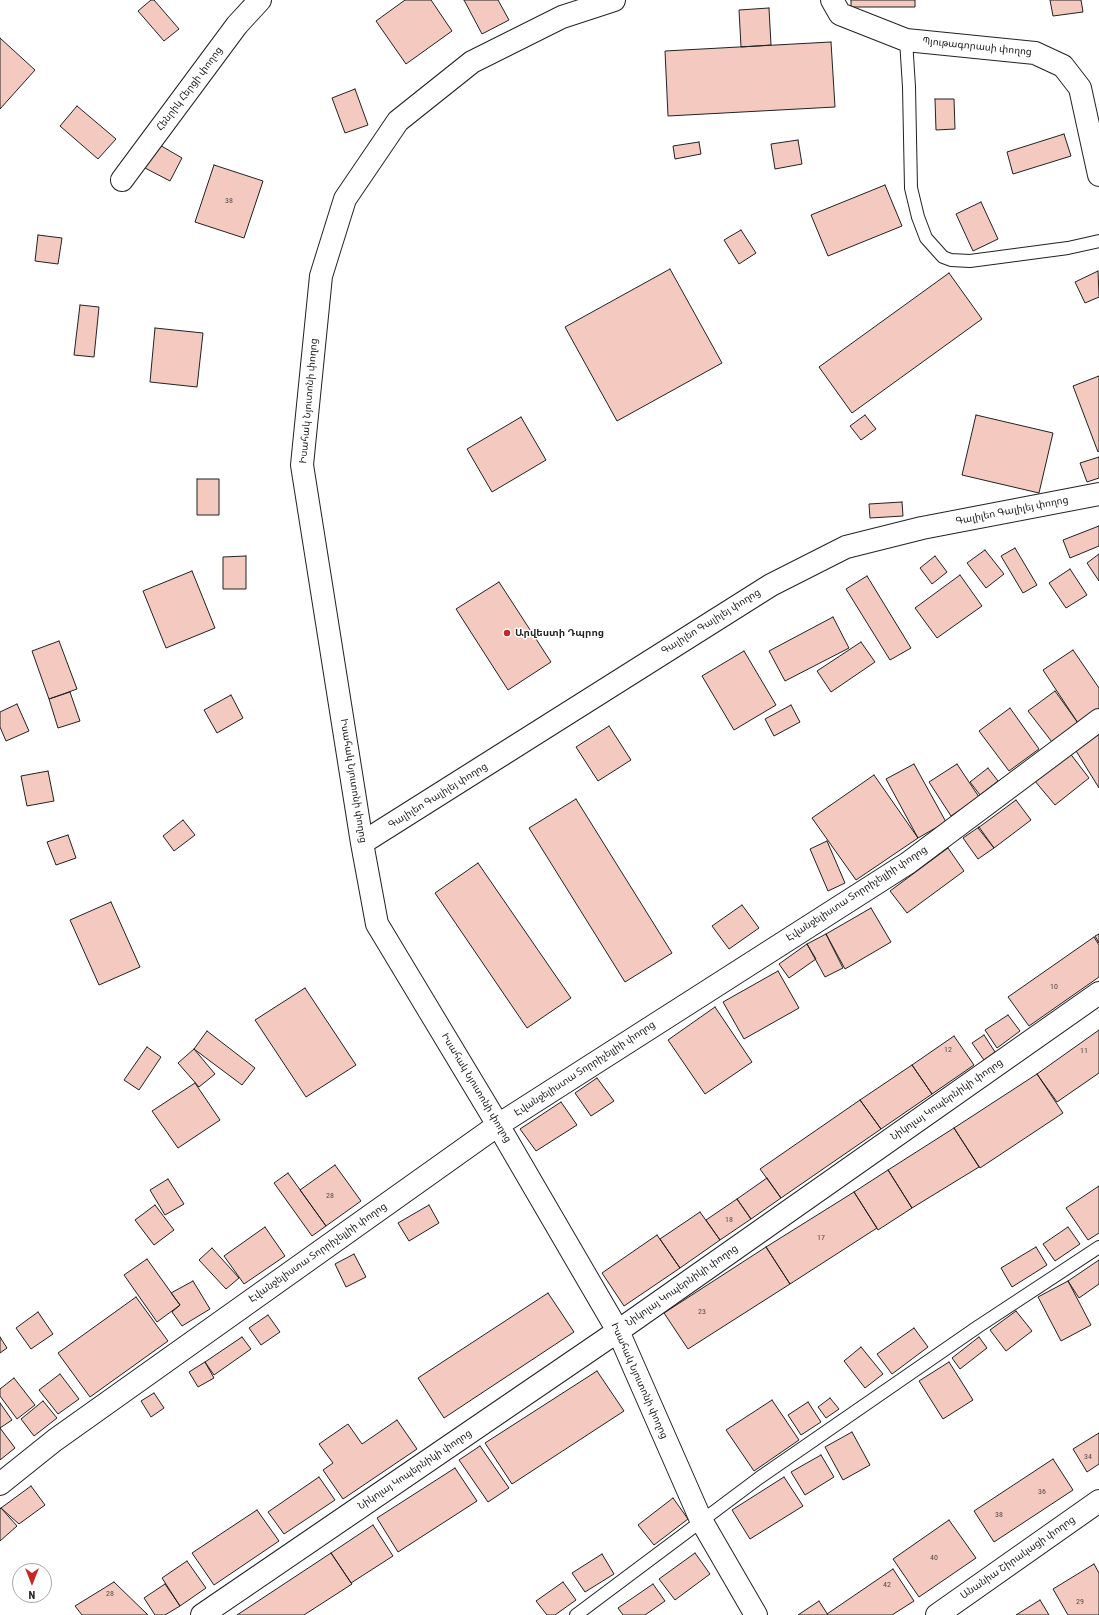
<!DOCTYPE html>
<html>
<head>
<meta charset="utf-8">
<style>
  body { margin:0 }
  #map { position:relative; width:1099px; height:1615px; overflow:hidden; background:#fff; font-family:"Roboto Condensed",sans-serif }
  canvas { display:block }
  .north { position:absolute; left:12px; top:1563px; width:40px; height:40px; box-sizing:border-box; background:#fff; border:1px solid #a7a7a7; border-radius:50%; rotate:180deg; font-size:11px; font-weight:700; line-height:16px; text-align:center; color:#222 }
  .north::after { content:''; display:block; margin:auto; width:14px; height:18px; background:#c62828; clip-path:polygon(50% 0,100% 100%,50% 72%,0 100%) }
</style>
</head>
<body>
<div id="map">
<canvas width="1099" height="1615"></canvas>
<div class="north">N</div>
</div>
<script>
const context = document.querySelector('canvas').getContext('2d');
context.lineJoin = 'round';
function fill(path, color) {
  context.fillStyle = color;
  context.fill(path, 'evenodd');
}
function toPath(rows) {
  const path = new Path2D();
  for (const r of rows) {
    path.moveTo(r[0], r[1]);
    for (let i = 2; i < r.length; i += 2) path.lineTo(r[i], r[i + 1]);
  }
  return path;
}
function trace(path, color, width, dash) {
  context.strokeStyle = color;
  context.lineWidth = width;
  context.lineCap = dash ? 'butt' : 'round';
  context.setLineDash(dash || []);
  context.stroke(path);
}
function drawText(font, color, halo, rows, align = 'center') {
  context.font = font + ' "Roboto Condensed","Noto Sans Armenian",sans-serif';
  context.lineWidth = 3;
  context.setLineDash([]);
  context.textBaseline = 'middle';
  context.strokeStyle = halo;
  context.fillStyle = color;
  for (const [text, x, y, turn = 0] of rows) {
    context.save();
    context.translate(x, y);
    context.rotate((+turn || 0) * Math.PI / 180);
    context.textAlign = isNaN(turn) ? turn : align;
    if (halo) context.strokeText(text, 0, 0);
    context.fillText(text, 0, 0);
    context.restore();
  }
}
const building = toPath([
  [151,0,154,0,179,29,164,41,138,11,151,0],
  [405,0,431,0,452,31,406,64,376,21,405,0],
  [464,0,498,0,509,20,482,34,464,0],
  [851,0,915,0,915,7,851,7,851,0],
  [1050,0,1081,0,1083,12,1053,16,1050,0],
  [769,8,771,45,741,47,739,10,769,8],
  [0,38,35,70,0,109,0,38],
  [831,42,835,107,668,116,665,51,831,42],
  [355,89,368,125,345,133,332,98,355,89],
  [935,99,954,99,955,129,936,130,935,99],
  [77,106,116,139,98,159,60,126,77,106],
  [1064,134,1071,156,1013,174,1007,152,1064,134],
  [798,140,802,164,775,169,771,144,798,140],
  [699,142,701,154,675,159,673,146,699,142],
  [158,144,182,158,170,181,145,168,158,144],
  [214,165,263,181,244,238,195,222,214,165],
  [885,185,902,226,828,256,811,215,885,185],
  [981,202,998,239,973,251,956,214,981,202],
  [741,230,756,253,739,264,724,240,741,230],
  [38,235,62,238,58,264,35,261,38,235],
  [670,269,722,363,617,421,565,327,670,269],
  [1098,271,1099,297,1085,303,1075,282,1098,271],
  [949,273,982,319,852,413,819,367,949,273],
  [80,305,99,307,94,357,74,355,80,305],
  [155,328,203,333,197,387,150,382,155,328],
  [1099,376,1099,451,1098,452,1073,386,1099,376],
  [865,415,876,429,861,440,850,426,865,415],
  [976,415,1053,433,1039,493,962,475,976,415],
  [521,417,546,460,492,492,467,449,521,417],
  [1099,457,1099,478,1087,482,1080,463,1099,457],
  [197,479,219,479,219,515,197,515,197,479],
  [902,502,903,516,870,518,869,504,902,502],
  [1099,526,1099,546,1070,558,1063,540,1099,526],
  [1015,548,1037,585,1023,593,1001,556,1015,548],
  [985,550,1004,574,986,588,967,563,985,550],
  [1099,554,1099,581,1087,563,1099,554],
  [246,556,246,589,223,589,223,557,246,556],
  [935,556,947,572,932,584,920,568,935,556],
  [1070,569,1087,595,1066,608,1049,583,1070,569],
  [192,571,215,628,166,648,143,591,192,571],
  [960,575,982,606,937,638,915,608,960,575],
  [867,576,911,648,890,660,846,589,867,576],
  [499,582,551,662,508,690,456,609,499,582],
  [833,617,849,648,785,681,769,651,833,617],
  [59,641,77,689,49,699,32,651,59,641],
  [861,642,875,662,831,692,817,671,861,642],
  [1073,650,1099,688,1099,709,1078,723,1043,670,1073,650],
  [744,651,776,705,734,730,702,676,744,651],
  [1055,691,1078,723,1052,742,1028,711,1055,691],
  [70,692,80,721,58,728,49,699,70,692],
  [231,695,243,718,217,733,204,710,231,695],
  [17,704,29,731,6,741,0,727,0,712,17,704],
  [791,705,800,722,774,736,765,719,791,705],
  [1010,708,1039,749,1009,771,979,731,1010,708],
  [609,726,631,760,598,781,576,747,609,726],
  [1099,731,1099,788,1073,746,1099,731],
  [1069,752,1089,778,1055,805,1034,780,1069,752],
  [914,764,946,822,918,838,886,779,914,764],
  [957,764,979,797,951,816,929,782,957,764],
  [988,768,998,781,980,795,970,782,988,768],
  [48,771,54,801,27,806,21,776,48,771],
  [874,775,918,838,856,880,812,818,874,775],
  [576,799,672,953,625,982,529,828,576,799],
  [1016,800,1031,820,994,848,978,828,1016,800],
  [183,820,195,835,174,851,163,836,183,820],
  [979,827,994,848,978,859,963,838,979,827],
  [68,835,76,858,56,865,47,842,68,835],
  [827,841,845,883,828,891,810,849,827,841],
  [948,848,964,871,907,913,890,891,948,848],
  [478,863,571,998,527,1028,435,893,478,863],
  [111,902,140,967,99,985,70,920,111,902],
  [742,905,759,928,729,949,712,926,742,905],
  [871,908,891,942,845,969,826,934,871,908],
  [826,934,843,968,825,977,807,944,826,934],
  [1099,934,1099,943,1095,936,1099,934],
  [1094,937,1099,945,1099,977,1029,1026,1008,997,1094,937],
  [807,944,816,959,789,978,779,964,807,944],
  [778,971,799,1008,744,1039,723,1002,778,971],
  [305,988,356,1065,306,1097,255,1020,305,988],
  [715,1007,752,1062,705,1094,668,1040,715,1007],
  [1008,1015,1020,1031,997,1048,985,1030,1008,1015],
  [1099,1030,1099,1073,1057,1102,1037,1074,1099,1030],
  [207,1031,255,1068,242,1085,194,1049,207,1031],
  [984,1035,995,1052,984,1060,972,1043,984,1035],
  [954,1036,974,1065,932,1094,912,1065,954,1036],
  [147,1047,161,1057,139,1090,124,1080,147,1047],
  [194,1049,215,1074,199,1087,178,1063,194,1049],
  [912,1065,932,1094,881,1129,860,1100,912,1065],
  [1037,1074,1063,1113,980,1168,954,1128,1037,1074],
  [597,1078,614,1101,591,1116,575,1093,597,1078],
  [195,1083,220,1120,178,1148,152,1111,195,1083],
  [860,1100,881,1129,781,1198,760,1169,860,1100],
  [561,1102,577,1125,536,1151,520,1129,561,1102],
  [954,1128,979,1167,912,1208,888,1170,954,1128],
  [335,1165,361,1201,326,1226,300,1190,335,1165],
  [888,1170,912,1208,878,1230,854,1192,888,1170],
  [288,1173,326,1226,312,1236,274,1183,288,1173],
  [767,1178,781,1198,751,1219,737,1199,767,1178],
  [168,1179,184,1204,165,1215,150,1190,168,1179],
  [1099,1186,1099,1233,1088,1240,1066,1208,1099,1186],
  [854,1192,877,1228,790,1284,766,1247,854,1192],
  [737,1199,751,1219,720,1240,706,1220,737,1199],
  [155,1205,174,1230,154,1245,135,1220,155,1205],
  [429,1205,439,1223,409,1241,398,1223,429,1205],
  [700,1212,720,1240,680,1268,660,1239,700,1212],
  [265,1227,285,1256,244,1284,224,1256,265,1227],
  [1068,1227,1080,1244,1055,1261,1043,1244,1068,1227],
  [657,1235,680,1268,624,1306,602,1273,657,1235],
  [766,1247,790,1284,688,1349,664,1313,766,1247],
  [1036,1247,1047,1265,1012,1287,1001,1268,1036,1247],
  [212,1248,239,1278,226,1289,199,1260,212,1248],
  [354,1254,366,1277,346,1287,335,1264,354,1254],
  [147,1259,180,1305,157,1322,124,1275,147,1259],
  [1099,1260,1099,1284,1079,1298,1068,1281,1099,1260],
  [193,1281,210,1309,182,1326,172,1312,180,1305,171,1293,193,1281],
  [1068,1281,1091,1325,1061,1341,1038,1297,1068,1281],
  [548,1293,574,1332,444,1418,418,1378,548,1293],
  [136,1297,168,1341,90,1397,58,1353,136,1297],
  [1016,1311,1032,1331,1006,1351,990,1330,1016,1311],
  [38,1312,53,1334,31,1349,16,1328,38,1312],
  [268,1315,280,1332,261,1345,249,1328,268,1315],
  [914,1328,928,1347,892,1374,877,1354,914,1328],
  [0,1337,7,1348,0,1353,0,1337],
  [242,1337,251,1349,214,1375,205,1362,242,1337],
  [979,1337,987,1348,960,1369,952,1358,979,1337],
  [861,1347,883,1374,865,1388,844,1361,861,1347],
  [205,1362,214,1378,198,1387,189,1372,205,1362],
  [949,1362,973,1400,943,1419,919,1381,949,1362],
  [597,1371,624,1411,512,1484,485,1443,597,1371],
  [60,1374,79,1399,58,1414,39,1390,60,1374],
  [14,1378,35,1405,17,1419,0,1396,0,1389,14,1378],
  [154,1393,164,1408,151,1417,141,1401,154,1393],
  [830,1398,839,1409,826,1418,818,1407,830,1398],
  [772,1400,799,1440,754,1471,726,1430,772,1400],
  [43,1401,57,1418,34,1436,21,1419,43,1401],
  [808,1402,821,1422,801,1435,788,1415,808,1402],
  [0,1403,12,1420,0,1428,0,1403],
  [397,1420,417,1449,343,1499,323,1470,333,1463,319,1444,348,1424,362,1444,397,1420],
  [0,1428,15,1448,0,1460,0,1428],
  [852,1432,870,1465,843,1480,825,1447,852,1432],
  [1099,1433,1099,1464,1087,1472,1073,1449,1099,1433],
  [480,1446,509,1488,488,1502,459,1460,480,1446],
  [821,1455,834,1477,805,1495,791,1472,821,1455],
  [1053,1459,1073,1490,994,1542,974,1511,1053,1459],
  [455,1468,477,1501,398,1552,377,1518,455,1468],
  [319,1477,335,1500,284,1534,268,1512,319,1477],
  [784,1477,803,1506,750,1539,732,1510,784,1477],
  [31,1486,45,1505,19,1524,1,1508,31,1486],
  [673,1498,688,1519,654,1545,638,1525,673,1498],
  [1,1508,17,1526,0,1541,0,1509,1,1508],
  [257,1510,279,1541,214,1585,192,1553,257,1510],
  [949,1520,976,1558,919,1597,893,1559,949,1520],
  [373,1525,393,1556,351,1583,331,1553,373,1525],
  [331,1553,352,1584,304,1615,237,1615,331,1553],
  [695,1553,710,1574,675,1600,659,1579,695,1553],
  [602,1554,614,1574,585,1592,572,1573,602,1554],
  [187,1561,206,1588,180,1606,162,1578,187,1561],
  [1094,1564,1099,1573,1099,1615,1068,1615,1053,1589,1094,1564],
  [893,1569,914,1601,892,1615,828,1615,827,1614,893,1569],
  [114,1582,148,1615,82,1615,75,1606,114,1582],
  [563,1582,576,1600,555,1615,547,1615,536,1601,563,1582],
  [165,1584,180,1606,165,1615,155,1615,144,1598,165,1584],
  [653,1584,665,1601,645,1615,623,1615,618,1608,653,1584],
  [1040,1600,1049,1615,1016,1615,1040,1600],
  [819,1601,828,1615,798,1615,819,1601]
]);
fill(building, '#f3c9c0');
trace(building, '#222', 1);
const service = toPath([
  [906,40,909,87,911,188,918,217,926,238,943,257,951,260,970,261,1068,248,1099,241],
  [576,1615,759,1478,979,1326,1099,1247]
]);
const minor = toPath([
  [614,0,562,17,472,62,398,121,345,199,321,276,302,465,362,843,377,924,498,1125,618,1331,701,1520,756,1615],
  [832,0,840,14,906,40,1035,53,1063,66,1080,88,1099,175],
  [122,180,237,25,260,0],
  [362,843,771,585,846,547,922,528,1099,494],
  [0,1484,55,1440,498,1125,908,863,1099,720],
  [202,1615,618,1331,1099,993]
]);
const secondary = toPath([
  [937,1615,1099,1501]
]);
trace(service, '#222', 14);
trace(minor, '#222', 24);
trace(secondary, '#222', 24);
trace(service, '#fff', 12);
trace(minor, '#fff', 22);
trace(secondary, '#fff', 22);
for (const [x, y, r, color] of [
  [507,633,4,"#c62828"]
]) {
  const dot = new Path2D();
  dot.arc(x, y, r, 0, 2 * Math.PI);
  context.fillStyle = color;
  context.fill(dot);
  trace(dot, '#fff', 1.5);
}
drawText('8px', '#564c4a', null, [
  ["38",229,201],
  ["10",1054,987],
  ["12",948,1050],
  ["11",1084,1051],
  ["28",330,1196],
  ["18",729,1220],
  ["17",821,1238],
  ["23",702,1312],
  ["34",1088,1457],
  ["36",1042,1492],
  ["38",999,1515],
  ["40",934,1558],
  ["42",887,1585],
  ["28",110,1594],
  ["29",1080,1602]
]);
drawText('10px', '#222', '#fff', [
  ["Պյութագորասի փողոց",977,47,6],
  ["Հենրիկ Հերցի փողոց",190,89,-53],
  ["Իսահակ Նյուտոնի փողոց",309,401,-85],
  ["Գալիլեո Գալիլեյ փողոց",1012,511,-11],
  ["Գալիլեո Գալիլեյ փողոց",711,622,-32],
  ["Իսահակ Նյուտոնի փողոց",353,781,81],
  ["Գալիլեո Գալիլեյ փողոց",438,796,-32],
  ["Էվանջելիստա Տորրիչելլիի փողոց",857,894,-33],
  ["Էվանջելիստա Տորրիչելլիի փողոց",585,1069,-33],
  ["Իսահակ Նյուտոնի փողոց",476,1088,59],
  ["Նիկոլայ Կոպերնիկի փողոց",947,1100,-35],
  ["Էվանջելիստա Տորրիչելլիի փողոց",318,1253,-35],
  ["Նիկոլայ Կոպերնիկի փողոց",682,1286,-35],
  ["Իսահակ Նյուտոնի փողոց",639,1381,66],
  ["Նիկոլայ Կոպերնիկի փողոց",415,1470,-34],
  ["Անանիա Շիրակացի փողոց",1018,1558,-35]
]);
drawText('bold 10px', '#222', '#fff', [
  ["Արվեստի Դպրոց",515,633]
], 'left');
</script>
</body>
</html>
